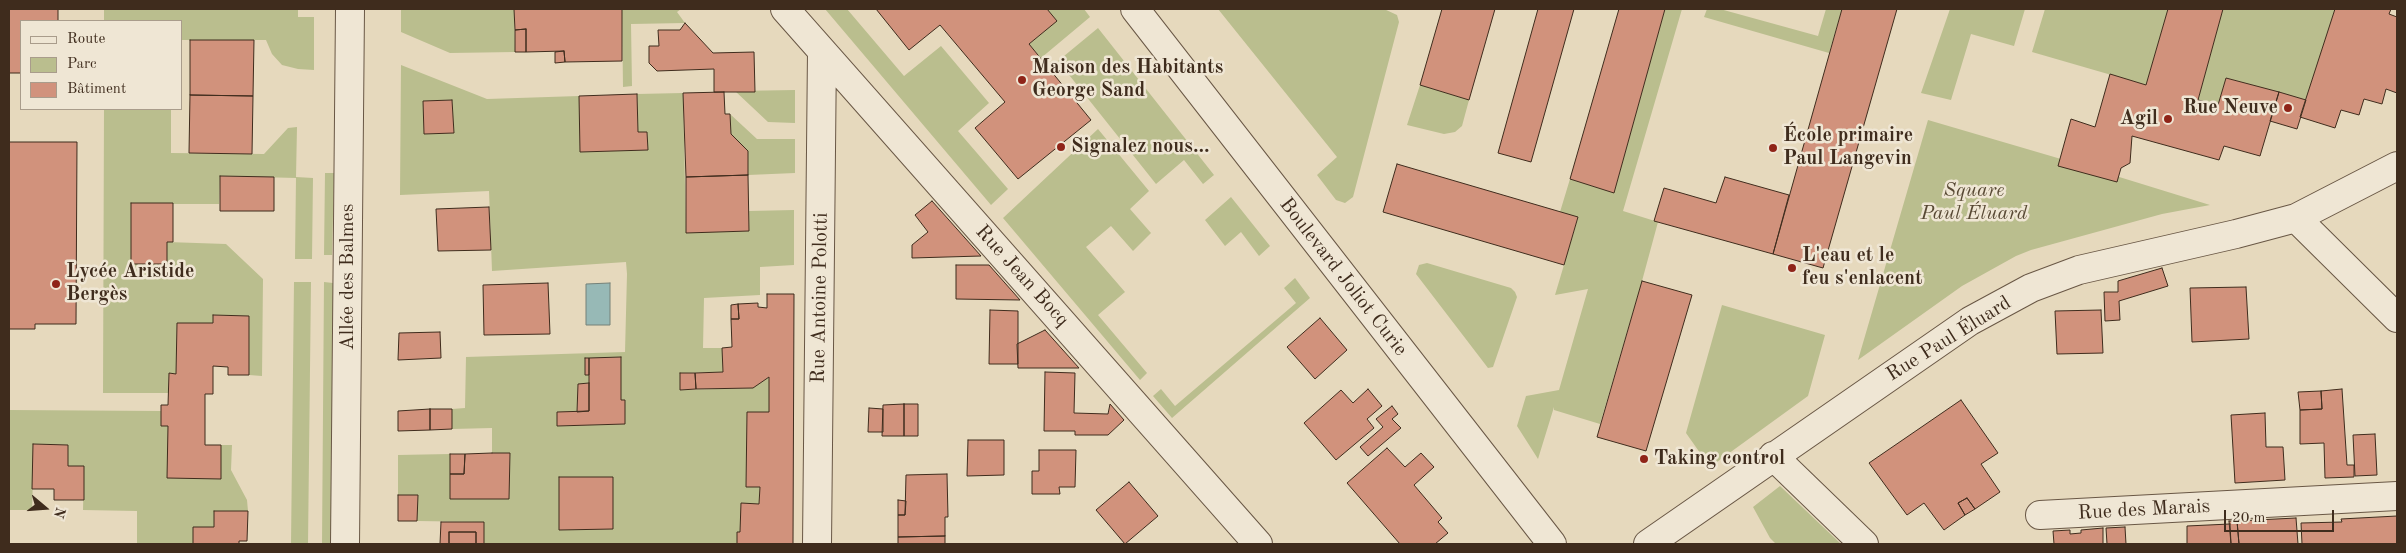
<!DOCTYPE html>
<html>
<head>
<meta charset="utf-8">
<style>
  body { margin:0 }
  #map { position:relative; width:2406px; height:553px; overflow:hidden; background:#e6d9bd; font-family:"Old Standard TT",serif }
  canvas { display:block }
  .frame { position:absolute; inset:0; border:10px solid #3f2c1d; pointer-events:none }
  .legend { position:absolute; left:20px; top:20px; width:162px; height:90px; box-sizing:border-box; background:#efe6d4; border:1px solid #a99c8b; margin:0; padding:6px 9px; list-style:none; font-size:15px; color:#3f2c1d }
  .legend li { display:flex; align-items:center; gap:10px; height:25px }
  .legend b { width:25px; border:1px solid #a99c8b }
  .north { position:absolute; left:20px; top:483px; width:50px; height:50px; -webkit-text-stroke:4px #efe6d4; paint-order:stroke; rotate:108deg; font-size:14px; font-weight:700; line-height:20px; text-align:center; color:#3f2c1d }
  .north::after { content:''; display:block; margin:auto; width:18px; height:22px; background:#3f2c1d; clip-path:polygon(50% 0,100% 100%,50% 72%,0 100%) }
  .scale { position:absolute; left:2224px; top:510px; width:110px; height:22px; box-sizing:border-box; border:2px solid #3f2c1d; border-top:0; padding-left:6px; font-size:15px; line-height:18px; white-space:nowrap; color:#3f2c1d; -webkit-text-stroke:4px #efe6d4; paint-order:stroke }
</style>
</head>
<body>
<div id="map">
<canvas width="2406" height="553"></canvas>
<div class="frame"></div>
<ul class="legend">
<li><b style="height:6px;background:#efe6d4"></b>Route</li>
<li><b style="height:14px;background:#babe8e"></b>Parc</li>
<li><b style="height:14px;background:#d1927c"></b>Bâtiment</li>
</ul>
<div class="north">N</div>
<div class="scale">20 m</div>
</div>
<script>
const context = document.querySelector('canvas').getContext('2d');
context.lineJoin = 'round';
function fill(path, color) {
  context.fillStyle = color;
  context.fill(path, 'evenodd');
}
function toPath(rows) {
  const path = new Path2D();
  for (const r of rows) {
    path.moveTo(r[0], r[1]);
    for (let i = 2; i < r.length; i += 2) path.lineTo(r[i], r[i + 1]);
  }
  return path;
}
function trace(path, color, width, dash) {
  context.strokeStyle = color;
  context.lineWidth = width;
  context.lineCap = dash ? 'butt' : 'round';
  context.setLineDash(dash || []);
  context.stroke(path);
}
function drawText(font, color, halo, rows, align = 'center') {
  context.font = font + ' "Old Standard TT",serif';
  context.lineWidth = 5;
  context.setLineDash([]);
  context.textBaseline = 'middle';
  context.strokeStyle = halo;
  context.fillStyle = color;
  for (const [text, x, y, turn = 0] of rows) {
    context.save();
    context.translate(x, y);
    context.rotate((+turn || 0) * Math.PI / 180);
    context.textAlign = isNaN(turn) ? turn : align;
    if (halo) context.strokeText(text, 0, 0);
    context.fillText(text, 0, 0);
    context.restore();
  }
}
fill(toPath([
  [104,9,298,9,298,17,314,17,314,70,298,69,282,65,272,54,266,40,181,40,181,21,104,21],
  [401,9,514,9,515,52,450,53,401,32],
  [622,9,681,9,677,12,685,23,631,24,632,86,623,87],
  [825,9,847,9,904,76,941,46,989,103,958,131,1008,189,991,205],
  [1047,9,1084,9,1090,17,1041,58,1029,44,1056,21],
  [1218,9,1384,9,1397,15,1399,22,1353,197,1345,203,1336,200,1317,175,1337,157],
  [1665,9,1682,9,1623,211,1658,222,1642,281,1600,424,1554,410,1554,407,1538,459,1517,426,1526,396,1559,390,1588,289,1555,295,1578,218,1560,212,1570,179,1614,193],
  [1707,9,1720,9,1818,36,1826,9,1842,9,1829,53,1704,17],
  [1950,9,2025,9,2014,46,1971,34,1951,100,1921,93],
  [2045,9,2168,9,2146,85,2032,52],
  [2223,9,2335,9,2306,100,2226,78,2218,105,2198,100],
  [1098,28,1214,175,1203,184,1184,160,1156,184,1058,61],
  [401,65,487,99,579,96,580,152,648,150,647,132,638,132,637,94,683,93,686,232,749,231,749,211,794,210,794,265,760,267,760,295,704,298,703,348,722,348,723,372,680,373,681,390,752,388,769,377,769,412,747,412,746,487,760,487,759,504,742,504,740,532,737,533,737,544,484,544,484,522,417,521,418,495,398,495,398,455,450,454,450,499,509,499,510,454,492,453,492,428,452,429,452,409,465,408,466,357,625,352,627,274,626,262,492,271,489,191,400,195],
  [452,100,454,133,424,134,423,101],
  [621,357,621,400,625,400,625,424,557,426,558,412,577,412,578,384,589,383,589,375,585,375,585,359],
  [1420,85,1469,100,1462,126,1455,132,1444,134,1407,125],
  [795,90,795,123,768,122,735,91],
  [104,109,171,109,171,153,264,154,288,128,297,127,296,177,313,178,312,259,295,259,296,178,220,176,219,204,131,204,131,264,143,264,143,270,152,270,152,264,167,264,167,242,226,244,263,279,262,376,249,375,249,316,213,315,213,323,177,323,176,374,169,374,168,393,103,393],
  [730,114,757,139,795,139,795,173,748,175,748,151,731,134],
  [1928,120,2061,159,2210,205,2162,214,2031,250,2016,256,1962,286,1858,360],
  [1098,129,1149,191,1130,209,1151,233,1133,251,1111,226,1086,247,1125,292,1098,315,1147,373,1140,380,1003,218],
  [325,173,334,173,332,255,324,255],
  [1231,197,1270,246,1259,256,1241,232,1225,246,1205,220],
  [1427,263,1511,288,1515,292,1517,297,1493,367,1488,368,1416,274,1419,265],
  [1295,278,1310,298,1172,418,1153,396,1161,389,1175,406,1296,303,1284,288],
  [294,282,311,282,308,544,291,544],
  [324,282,333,283,331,544,322,544],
  [1722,305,1825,335,1808,396,1710,467,1686,433],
  [9,410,161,411,161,426,168,426,168,478,221,478,221,445,232,445,231,470,247,500,248,511,214,527,193,527,193,544,137,544,137,511,83,510,84,467,68,466,68,445,34,444,32,510,9,510],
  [1780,486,1841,544,1776,544,1770,538,1753,507]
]), '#babe8e');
const water = toPath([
  [610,283,610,325,586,325,586,284,610,283]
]);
fill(water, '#97b9b6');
trace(water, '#748179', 1);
const building = toPath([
  [9,9,58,9,58,21,21,21,21,73,9,73,9,9],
  [514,9,622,9,622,61,565,62,564,51,526,52,526,29,515,30,514,9],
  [876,9,1047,9,1057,21,1029,44,1091,120,1018,179,975,128,1005,102,940,25,909,50,876,9],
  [1442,9,1495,9,1469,100,1420,85,1442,9],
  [1538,9,1574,9,1531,162,1498,153,1538,9],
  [1619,9,1665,9,1614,193,1570,179,1619,9],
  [1842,9,1897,9,1823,268,1773,254,1842,9],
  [2168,9,2223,9,2198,100,2218,105,2226,78,2279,92,2260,156,2224,146,2219,160,2132,136,2130,163,2121,168,2117,182,2058,166,2071,119,2095,127,2110,74,2146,85,2168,9],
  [2335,9,2391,9,2389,14,2397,17,2397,93,2386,89,2382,104,2364,99,2359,115,2341,110,2335,128,2300,117,2335,9],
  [685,23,713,53,754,52,755,92,714,92,714,69,657,71,649,63,649,46,659,46,658,30,680,30,685,23],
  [526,29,526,52,515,52,515,30,526,29],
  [190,40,254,40,253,96,190,95,190,40],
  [564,51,565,62,555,63,555,52,564,51],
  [724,92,725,114,730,114,731,134,748,151,748,175,686,177,683,93,724,92],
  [2279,92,2306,100,2297,129,2270,121,2279,92],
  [637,94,638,132,647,132,648,150,580,152,579,96,637,94],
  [190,95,253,96,252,154,189,153,190,95],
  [452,100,454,133,424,134,423,101,452,100],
  [9,142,77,142,76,324,35,324,35,329,9,329,9,142],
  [1397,164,1578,217,1564,265,1383,212,1397,164],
  [748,175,749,231,686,233,686,177,748,175],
  [220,176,274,177,274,211,220,211,220,176],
  [1725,177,1789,195,1773,254,1654,221,1664,188,1716,203,1725,177],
  [932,201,981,256,912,258,912,245,928,232,915,215,932,201],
  [131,203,173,203,173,242,167,242,167,264,131,264,131,203],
  [489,207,491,250,438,251,436,209,489,207],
  [956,265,989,265,1020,300,956,299,956,265],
  [2162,268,2168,286,2119,301,2120,320,2105,321,2104,292,2118,292,2118,281,2162,268],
  [1642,281,1692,295,1646,451,1597,437,1642,281],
  [548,283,550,334,484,335,483,285,548,283],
  [2246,287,2249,339,2192,342,2190,288,2246,287],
  [767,294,794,294,793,544,737,544,737,532,740,532,741,503,759,504,760,487,746,487,747,412,769,412,769,377,753,388,696,389,695,373,723,372,722,348,732,347,731,319,739,319,738,304,758,303,758,307,767,308,767,294],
  [738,304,739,319,731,319,731,305,738,304],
  [990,310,1018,311,1018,364,989,364,990,310],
  [2101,310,2103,353,2057,354,2055,311,2101,310],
  [213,315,249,316,249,375,228,375,228,367,213,366,213,394,205,394,205,445,221,445,221,479,167,478,168,426,161,426,161,405,168,405,169,373,176,374,177,323,213,323,213,315],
  [1320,318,1347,350,1315,379,1287,347,1320,318],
  [1045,330,1079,368,1018,368,1017,344,1045,330],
  [440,332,441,358,398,360,399,333,440,332],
  [621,357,621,400,625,400,625,424,557,426,557,412,589,411,589,358,621,357],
  [585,358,589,358,589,375,585,375,585,358],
  [1045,372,1075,373,1074,413,1108,414,1110,404,1124,420,1108,435,1075,435,1075,431,1044,431,1045,372],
  [680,373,695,373,696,389,680,390,680,373],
  [589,383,589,411,577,412,578,384,589,383],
  [1368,389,1382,406,1367,419,1374,428,1336,460,1304,423,1341,390,1353,403,1368,389],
  [2342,389,2347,465,2354,465,2354,477,2325,478,2324,443,2300,444,2300,410,2322,409,2321,391,2342,389],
  [2321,391,2322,409,2300,410,2298,392,2321,391],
  [1961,400,1998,453,1981,464,2000,492,1975,509,1967,498,1958,503,1965,515,1944,530,1924,503,1907,515,1869,463,1961,400],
  [904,404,918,404,918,436,904,436,904,404],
  [904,404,904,436,882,436,883,405,904,404],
  [1392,406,1398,414,1392,419,1401,428,1368,456,1360,447,1383,427,1376,419,1392,406],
  [869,408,883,409,883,432,868,432,869,408],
  [430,409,430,430,398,431,398,411,430,409],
  [430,409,452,409,452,429,430,430,430,409],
  [2265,413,2266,447,2283,447,2285,480,2235,483,2231,415,2265,413],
  [2375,434,2377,475,2355,476,2353,435,2375,434],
  [968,440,1004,440,1004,475,967,476,968,440],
  [33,444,68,445,68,466,84,466,84,500,54,500,54,489,32,489,33,444],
  [1387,448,1405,467,1421,453,1434,467,1414,485,1442,518,1438,522,1448,533,1435,544,1400,544,1347,483,1387,448],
  [1039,450,1076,450,1075,487,1059,487,1060,494,1032,494,1032,471,1039,471,1039,450],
  [492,453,510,453,509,499,450,499,450,474,464,474,465,454,492,453],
  [450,454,465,454,464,474,450,474,450,454],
  [947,474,948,517,945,517,945,536,898,537,898,515,905,515,906,475,947,474],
  [559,477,613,477,613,529,559,530,559,477],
  [1129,482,1158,516,1125,544,1096,510,1129,482],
  [398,495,418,495,417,521,398,521,398,495],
  [1967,498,1975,509,1965,515,1958,503,1967,498],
  [898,500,906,501,905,515,898,515,898,500],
  [214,511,248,511,247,541,239,541,239,544,193,544,193,527,214,527,214,511],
  [2397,516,2397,544,2302,544,2301,523,2342,522,2341,519,2397,516],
  [2296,518,2298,544,2239,544,2237,521,2296,518],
  [2229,521,2237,521,2239,544,2231,544,2229,521],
  [441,522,484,522,484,544,476,544,476,532,449,532,449,544,440,544,441,522],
  [2230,524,2231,544,2187,544,2187,526,2230,524],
  [2125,527,2126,544,2107,544,2106,528,2125,527],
  [2103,528,2103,544,2054,544,2053,531,2070,530,2070,534,2081,533,2081,530,2103,528],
  [449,532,476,532,476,544,449,544,449,532],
  [945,536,945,544,898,544,898,537,945,536]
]);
fill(building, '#d1927c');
trace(building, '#3f2c1d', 1);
const minor = toPath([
  [785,9,1258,544],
  [1135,9,1552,544],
  [2296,218,2397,318],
  [1773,456,1864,544],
  [2040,515,2397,496],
  [345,544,350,9],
  [817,544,822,51],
  [1648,544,1970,321,2031,288,2079,270,2236,234,2296,218,2397,166]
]);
trace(minor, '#695745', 30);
trace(minor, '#efe6d4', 28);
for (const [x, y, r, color] of [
  [1022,80,5,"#8f2418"],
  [2288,108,5,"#8f2418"],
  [2168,119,5,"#8f2418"],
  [1061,147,5,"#8f2418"],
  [1773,148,5,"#8f2418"],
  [1792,268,5,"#8f2418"],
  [56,284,5,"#8f2418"],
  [1644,459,5,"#8f2418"]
]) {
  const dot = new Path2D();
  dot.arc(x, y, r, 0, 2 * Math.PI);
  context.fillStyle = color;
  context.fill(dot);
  trace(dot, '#efe6d4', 2);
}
drawText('bold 20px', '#3f2c1d', '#efe6d4', [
  ["Maison des Habitants",1032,68],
  ["George Sand",1032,91],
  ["Rue Neuve",2278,108,"right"],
  ["Agil",2158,119,"right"],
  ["École primaire",1783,136],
  ["Paul Langevin",1783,159],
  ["Signalez nous...",1071,147],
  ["L'eau et le",1802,256],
  ["feu s'enlacent",1802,279],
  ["Lycée Aristide",66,272],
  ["Bergès",66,295],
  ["Taking control",1654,459]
], 'left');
drawText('italic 20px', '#584934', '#efe6d4', [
  ["Square",1974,191],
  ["Paul Éluard",1974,214]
]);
drawText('20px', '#3f2c1d', '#efe6d4', [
  ["Rue Jean Bocq",1022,276,48],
  ["Allée des Balmes",348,277,-90],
  ["Boulevard Joliot Curie",1343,277,52],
  ["Rue Antoine Polotti",820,298,-89],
  ["Rue Paul Éluard",1949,339,-32],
  ["Rue des Marais",2144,510,-3]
]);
</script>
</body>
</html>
